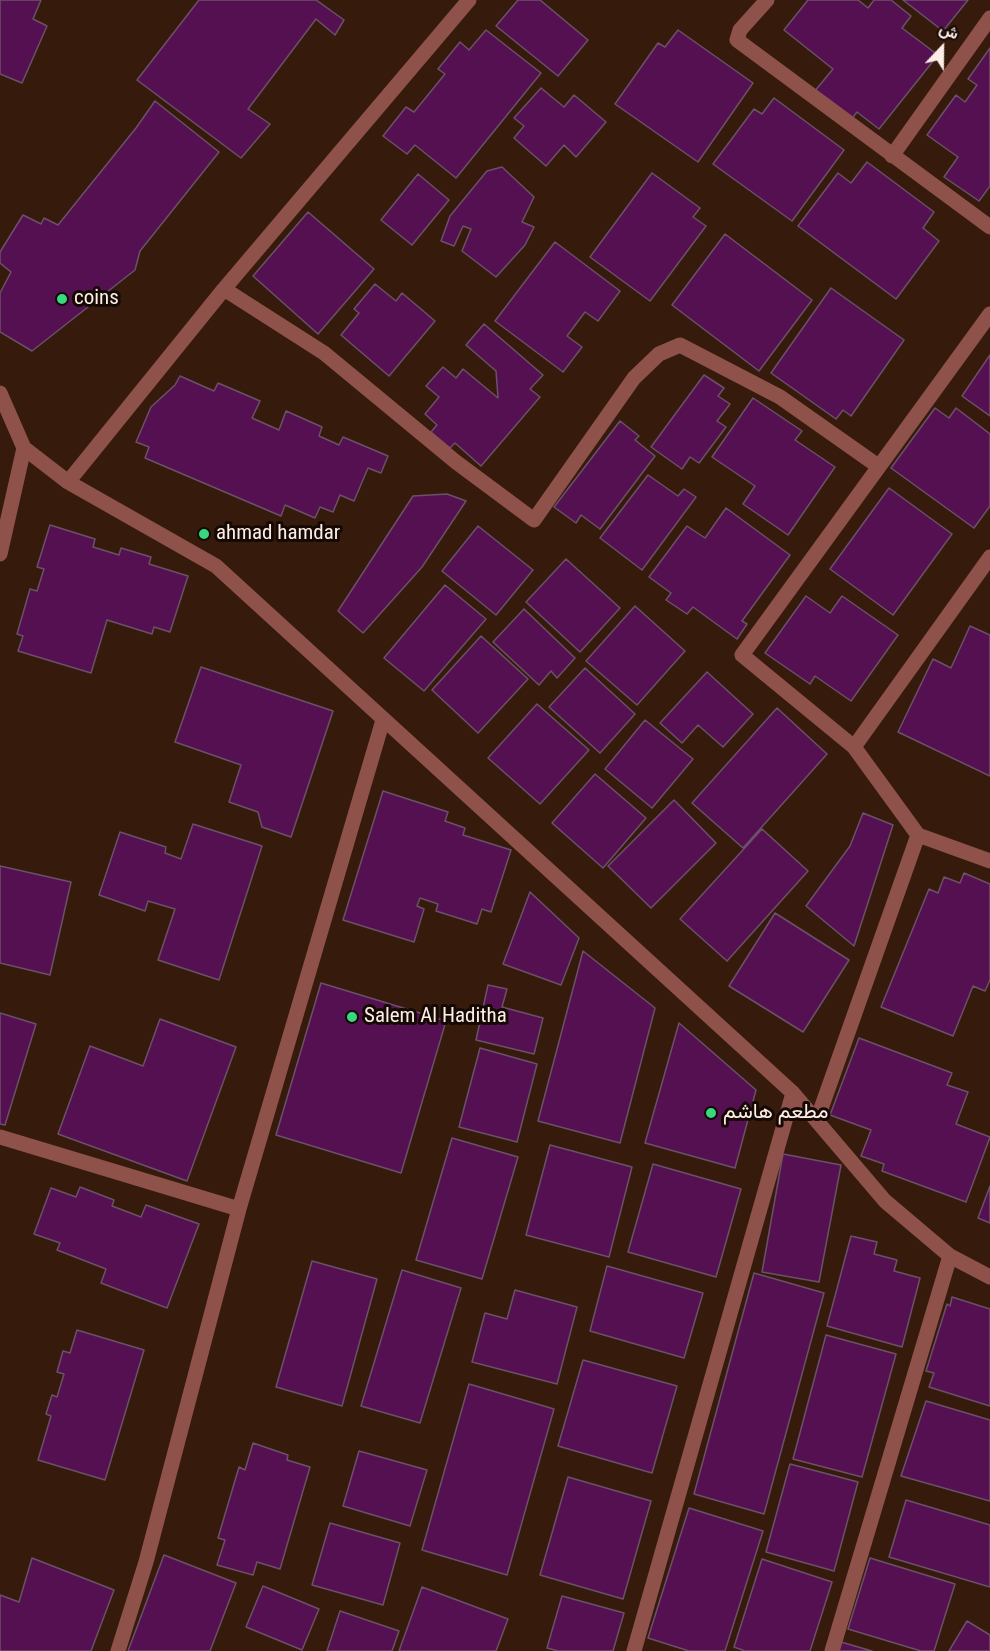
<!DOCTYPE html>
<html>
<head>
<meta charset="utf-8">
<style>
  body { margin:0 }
  #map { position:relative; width:990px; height:1651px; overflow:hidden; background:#361b0d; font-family:"Roboto Condensed",Vazirmatn,sans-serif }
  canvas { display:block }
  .north { position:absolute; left:912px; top:18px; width:60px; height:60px; -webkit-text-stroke:4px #150904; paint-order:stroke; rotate:22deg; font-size:16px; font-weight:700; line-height:24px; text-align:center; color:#feeee7 }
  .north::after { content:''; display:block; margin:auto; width:21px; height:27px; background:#feeee7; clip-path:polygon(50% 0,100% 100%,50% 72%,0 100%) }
</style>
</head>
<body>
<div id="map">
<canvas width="990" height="1651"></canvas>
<div class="north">ش</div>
</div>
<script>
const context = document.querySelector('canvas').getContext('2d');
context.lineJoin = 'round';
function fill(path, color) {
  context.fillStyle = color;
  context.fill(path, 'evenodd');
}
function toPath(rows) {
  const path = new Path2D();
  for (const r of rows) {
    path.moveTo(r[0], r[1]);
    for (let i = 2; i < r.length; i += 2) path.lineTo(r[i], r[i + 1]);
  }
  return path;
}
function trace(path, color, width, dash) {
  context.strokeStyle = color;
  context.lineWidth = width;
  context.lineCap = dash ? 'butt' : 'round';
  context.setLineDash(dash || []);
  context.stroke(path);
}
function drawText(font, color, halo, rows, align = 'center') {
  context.font = font + ' "Roboto Condensed",Vazirmatn,sans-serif';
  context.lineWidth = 6;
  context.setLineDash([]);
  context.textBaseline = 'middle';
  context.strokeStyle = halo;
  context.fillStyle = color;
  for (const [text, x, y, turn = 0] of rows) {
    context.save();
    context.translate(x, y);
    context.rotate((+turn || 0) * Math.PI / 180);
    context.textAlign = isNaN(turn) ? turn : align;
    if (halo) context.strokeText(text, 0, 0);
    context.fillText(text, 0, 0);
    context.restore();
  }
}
const building = toPath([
  [0,0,41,0,33,19,47,26,22,83,0,74,0,0],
  [199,0,316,0,344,20,335,35,316,19,248,109,270,124,241,158,137,80,199,0],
  [518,0,540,0,588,40,558,76,496,26,518,0],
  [808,0,858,0,868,8,874,0,891,0,911,16,902,28,938,55,879,129,857,112,850,121,814,92,833,69,784,30,808,0],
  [903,0,968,0,943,31,903,0],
  [486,30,541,73,456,178,415,145,407,154,383,136,406,107,414,112,445,74,438,69,460,42,469,50,486,30],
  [678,30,753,83,698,162,615,104,658,43,665,47,678,30],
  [990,48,990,186,979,201,944,177,958,157,927,135,956,95,965,102,977,85,968,79,990,48],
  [541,88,564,107,574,95,606,122,576,157,564,145,546,166,514,138,524,126,514,118,541,88],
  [774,98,844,150,792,221,713,164,754,109,762,114,774,98],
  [155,101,219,152,140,251,135,270,32,351,0,332,0,293,11,272,0,263,0,252,23,215,41,224,44,218,58,225,136,128,155,101],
  [867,162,934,212,923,228,939,241,896,299,798,226,838,173,851,183,867,162],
  [502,167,534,197,522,222,534,227,525,245,496,277,462,251,471,229,463,226,454,246,441,241,450,216,487,171,502,167],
  [652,173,700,208,693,217,706,226,650,301,590,257,652,173],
  [418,174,449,200,412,245,381,220,418,174],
  [308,212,374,269,318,334,253,276,308,212],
  [725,234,812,300,759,371,672,305,725,234],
  [555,242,620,291,598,321,585,312,567,336,582,347,563,372,495,321,555,242],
  [375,284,396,301,402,293,435,321,389,376,341,335,359,313,354,309,375,284],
  [831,288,904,340,851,416,843,410,836,419,771,373,831,288],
  [484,324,543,375,530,389,540,397,481,466,455,443,450,448,431,432,437,425,425,414,439,397,426,386,443,367,456,378,463,369,498,398,496,371,466,345,484,324],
  [990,355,990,416,962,396,990,355],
  [704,375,724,388,718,396,730,404,717,421,726,427,699,463,690,457,682,469,651,447,704,375],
  [180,376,214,391,218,383,260,401,252,418,279,430,286,411,322,427,319,436,339,445,343,437,388,456,381,473,368,468,354,501,340,495,333,512,320,507,315,518,285,505,281,516,145,458,149,447,136,442,151,407,175,385,180,376],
  [753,398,802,431,795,440,835,467,788,535,743,504,755,486,712,457,753,398],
  [935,408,949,418,956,408,990,434,990,506,974,528,891,468,935,408],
  [620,421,639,436,635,440,655,456,600,529,581,515,576,523,554,507,620,421],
  [648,475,678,496,684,489,696,497,642,570,600,538,648,475],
  [889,488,952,534,893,615,830,569,889,488],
  [447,494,466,501,422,567,363,633,338,611,413,496,447,494],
  [726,508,790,555,742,621,747,624,737,639,693,607,687,614,666,600,671,593,649,577,687,526,705,538,726,508],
  [50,525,95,539,93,547,119,555,121,548,151,557,149,564,188,576,170,632,154,627,152,634,107,620,91,673,18,651,23,636,17,634,30,589,37,591,44,569,37,567,50,525],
  [478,526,533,570,496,615,442,571,478,526],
  [566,559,620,608,580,652,526,602,566,559],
  [445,585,486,619,424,691,384,658,445,585],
  [806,596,830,613,842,596,898,635,851,701,815,676,810,684,765,653,806,596],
  [635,606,685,651,637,705,586,661,635,606],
  [524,609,575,658,557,678,551,671,539,685,493,642,524,609],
  [970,626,990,635,990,776,898,732,933,659,951,668,970,626],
  [481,636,528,679,478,733,432,690,481,636],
  [201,667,333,711,291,837,262,827,258,812,229,802,241,765,175,742,201,667],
  [585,668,635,714,600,753,549,707,585,668],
  [707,672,753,714,723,747,698,725,682,743,660,723,707,672],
  [537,704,589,750,540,804,488,758,537,704],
  [777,708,827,754,743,848,692,803,777,708],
  [645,720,693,759,652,808,605,769,645,720],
  [595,774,646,818,603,868,552,823,595,774],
  [383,791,448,812,445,821,465,828,463,835,511,850,491,912,482,909,477,924,436,911,438,904,420,898,417,906,424,909,414,942,343,920,383,791],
  [674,800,716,843,651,908,608,866,674,800],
  [863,813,893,825,854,946,806,906,850,846,863,813],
  [193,824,262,846,219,980,158,960,175,909,148,901,145,911,99,895,120,832,166,847,165,853,181,859,193,824],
  [762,829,808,871,727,961,680,919,762,829],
  [0,866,71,882,50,975,0,963,0,866],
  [964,873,990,884,990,980,985,991,973,986,953,1036,881,1007,929,889,938,893,944,877,960,883,964,873],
  [530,892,579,938,561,985,503,964,530,892],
  [775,913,849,960,803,1032,729,986,775,913],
  [583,951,655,1008,620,1143,538,1121,583,951],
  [321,983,446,1021,401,1173,276,1135,321,983],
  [488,985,507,989,502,1007,543,1018,534,1054,476,1040,488,985],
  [0,1013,36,1024,5,1125,0,1124,0,1013],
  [160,1019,236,1047,187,1181,58,1134,90,1046,143,1066,160,1019],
  [679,1023,756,1090,735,1168,645,1143,679,1023],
  [859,1038,952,1073,947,1085,968,1092,956,1124,990,1137,966,1202,882,1171,884,1164,861,1156,871,1130,830,1115,859,1038],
  [480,1048,537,1064,517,1142,459,1127,480,1048],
  [452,1138,518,1157,482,1279,416,1260,452,1138],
  [550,1145,632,1167,609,1257,526,1235,550,1145],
  [783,1154,841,1165,819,1282,762,1272,783,1154],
  [653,1164,741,1189,716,1277,628,1252,653,1164],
  [990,1186,990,1223,978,1218,990,1186],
  [80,1187,114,1200,112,1206,141,1217,146,1205,199,1224,167,1308,101,1283,106,1269,57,1250,60,1243,34,1234,51,1188,76,1197,80,1187],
  [851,1236,877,1242,874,1254,897,1260,894,1271,920,1278,902,1347,827,1326,851,1236],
  [312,1261,377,1279,342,1406,276,1387,312,1261],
  [607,1266,703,1293,684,1358,590,1331,607,1266],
  [402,1270,461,1288,420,1423,361,1406,402,1270],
  [754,1273,824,1293,764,1514,694,1494,754,1273],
  [515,1290,577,1307,557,1384,472,1362,485,1313,507,1319,515,1290],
  [952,1297,990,1309,990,1406,929,1387,934,1373,926,1371,947,1304,950,1306,952,1297],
  [77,1330,144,1350,105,1480,38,1460,51,1416,46,1414,52,1395,57,1397,64,1374,57,1372,63,1351,70,1353,77,1330],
  [826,1335,896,1354,862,1477,793,1459,826,1335],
  [583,1360,677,1386,652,1473,558,1446,583,1360],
  [469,1384,554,1409,507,1575,422,1550,469,1384],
  [926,1401,990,1420,990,1501,901,1476,926,1401],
  [253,1443,288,1455,287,1460,310,1467,280,1569,257,1562,253,1575,217,1565,225,1540,218,1538,239,1467,245,1470,253,1443],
  [359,1451,427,1470,410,1526,343,1506,359,1451],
  [790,1464,858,1482,834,1571,766,1552,790,1464],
  [568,1477,651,1501,623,1599,540,1575,568,1477],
  [906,1500,990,1525,990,1587,889,1557,906,1500],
  [689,1508,763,1531,725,1651,689,1651,648,1638,689,1508],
  [330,1523,400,1543,383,1605,312,1585,330,1523],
  [164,1555,236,1583,210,1651,128,1651,164,1555],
  [32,1558,114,1590,91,1651,0,1651,0,1595,19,1602,32,1558],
  [870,1558,955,1584,934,1651,921,1651,848,1629,870,1558],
  [762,1559,832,1582,810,1651,745,1651,734,1647,762,1559],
  [263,1586,319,1609,302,1650,246,1627,263,1586],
  [422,1587,508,1619,496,1651,399,1651,422,1587],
  [562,1596,624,1613,613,1651,558,1651,547,1648,562,1596],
  [340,1611,399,1631,392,1651,327,1651,340,1611],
  [967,1621,990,1635,990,1651,949,1651,967,1621],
  [841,1642,872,1651,839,1651,841,1642]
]);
fill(building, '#541051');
trace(building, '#6b5168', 1.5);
trace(toPath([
  [767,0,740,30,737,40,990,227],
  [892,156,990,18],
  [224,289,324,353,456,462,534,520,634,378,659,354,680,345,780,397,878,466],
  [0,393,24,448,68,482,216,566,793,1093,885,1201,950,1256,990,1277],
  [68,482,224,289,469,0],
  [0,554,24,448],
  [990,557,854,747,918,835,990,861],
  [854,747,742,655,990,314],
  [817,1120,918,835],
  [0,1137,239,1209],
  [118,1651,146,1562,239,1209,383,720],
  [634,1651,793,1093],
  [832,1651,950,1256]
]), '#8f524b', 15);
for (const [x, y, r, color] of [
  [62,299,6,"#37d880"],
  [204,534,6,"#37d880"],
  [352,1017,6,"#37d880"],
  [711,1113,6,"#37d880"]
]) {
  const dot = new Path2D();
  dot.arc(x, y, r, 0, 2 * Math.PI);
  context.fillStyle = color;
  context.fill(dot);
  trace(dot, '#150904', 2);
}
drawText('21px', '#feeee7', '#150904', [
  ["coins",74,299],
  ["ahmad hamdar",216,534],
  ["Salem Al Haditha",364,1017],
  ["مطعم هاشم",723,1113]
], 'left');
</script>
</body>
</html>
